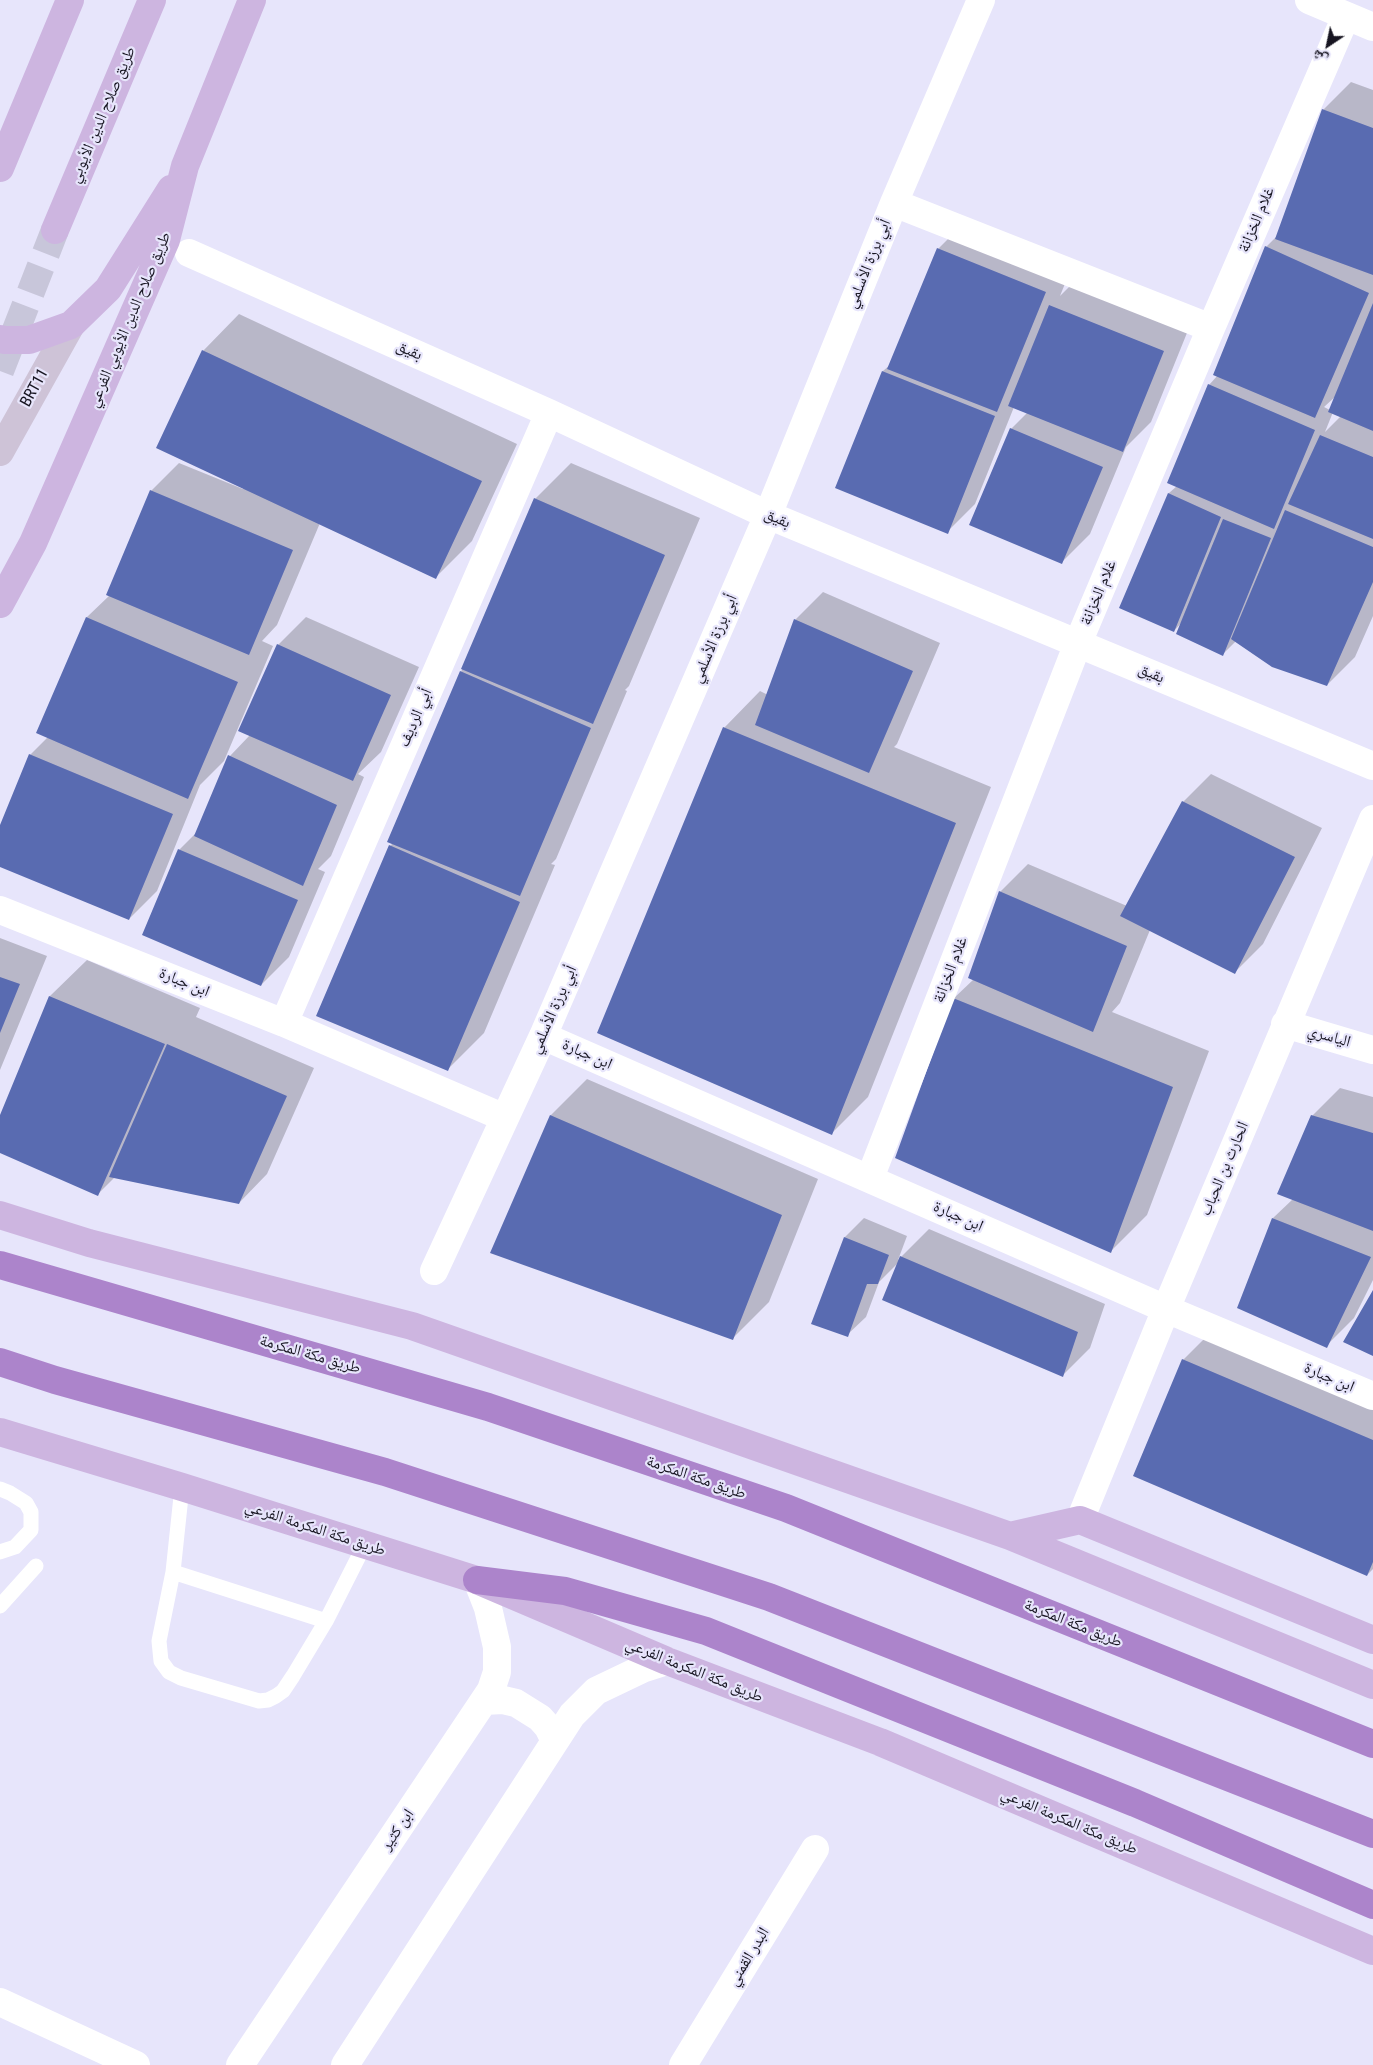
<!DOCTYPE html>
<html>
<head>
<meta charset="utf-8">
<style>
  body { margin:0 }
  #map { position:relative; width:1373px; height:2065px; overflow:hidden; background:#e7e5fb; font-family:"Roboto Condensed","Noto Naskh Arabic",sans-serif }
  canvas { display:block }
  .north { position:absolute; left:1303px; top:20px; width:50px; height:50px; -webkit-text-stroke:4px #e7e5fb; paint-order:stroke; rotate:214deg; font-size:14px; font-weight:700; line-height:20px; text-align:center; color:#171521 }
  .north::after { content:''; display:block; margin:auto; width:18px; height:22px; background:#171521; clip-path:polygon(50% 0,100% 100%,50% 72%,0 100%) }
</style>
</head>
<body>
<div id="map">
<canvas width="1373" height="2065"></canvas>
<div class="north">ش</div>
</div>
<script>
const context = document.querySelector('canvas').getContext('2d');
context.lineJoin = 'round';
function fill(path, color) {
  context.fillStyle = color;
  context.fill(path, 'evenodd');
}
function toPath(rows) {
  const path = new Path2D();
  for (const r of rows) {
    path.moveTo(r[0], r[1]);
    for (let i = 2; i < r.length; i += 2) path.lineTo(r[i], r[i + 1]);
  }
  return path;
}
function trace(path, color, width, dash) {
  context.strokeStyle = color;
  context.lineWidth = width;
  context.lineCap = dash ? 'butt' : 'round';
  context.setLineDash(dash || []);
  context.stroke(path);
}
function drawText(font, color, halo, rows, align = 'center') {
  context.font = font + ' "Roboto Condensed","Noto Naskh Arabic",sans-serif';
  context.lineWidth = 4.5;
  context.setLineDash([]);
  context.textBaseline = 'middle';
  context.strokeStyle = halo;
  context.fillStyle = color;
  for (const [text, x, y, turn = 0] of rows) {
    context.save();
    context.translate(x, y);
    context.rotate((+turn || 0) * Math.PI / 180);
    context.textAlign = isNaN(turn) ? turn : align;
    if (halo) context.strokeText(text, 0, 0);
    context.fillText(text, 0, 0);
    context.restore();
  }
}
fill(toPath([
  [1351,82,1373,90,1373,616,1355,657,1327,685,1236,641,1223,654,1182,622,1174,631,1121,608,1169,493,1177,486,1209,385,1218,375,1266,247,1277,236,1323,110],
  [1336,396,1330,410,1324,407],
  [1333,412,1341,416,1325,432],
  [966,221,1073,264,1060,296,1078,278,1191,323,1151,422,1126,447,1090,534,1062,562,1011,429,1028,412,1014,407,975,504,947,532,837,488,883,371,891,364,938,249],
  [239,314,517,444,472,541,436,577,320,523,277,625,262,641,273,646,224,761,200,785,157,891,129,919,0,865,0,828,30,755,48,737,37,732,87,617,110,595,151,491,179,463,243,489,244,487,203,351],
  [571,463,700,518,629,686,625,690,627,691,556,859,551,864,555,865,484,1033,448,1069,390,846,393,843,461,672,535,499],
  [823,592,940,643,897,744,894,747,991,787,868,1097,832,1133,724,728,760,691,768,695,795,620],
  [306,617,419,667,381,752,358,774,364,777,331,856,318,869,325,872,289,957,261,985,179,850,197,832,230,756,250,735,278,645],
  [1211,774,1322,828,1263,944,1235,972,1150,930,1120,1003,1112,1012,1209,1051,1147,1215,1111,1251,897,1157,954,998,974,979,1000,892,1028,864,1127,906,1183,802],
  [0,938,47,956,0,1070],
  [87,960,200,1008,196,1017,314,1068,267,1174,239,1203,115,1177,98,1194,0,1152,0,1118,50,996],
  [587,1079,818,1179,769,1302,733,1338,492,1252,551,1115],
  [1340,1088,1373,1097,1373,1280,1354,1318,1326,1346,1273,1218,1293,1199,1312,1116],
  [864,1218,907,1236,898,1260,929,1229,1105,1304,1090,1348,1063,1375,899,1262,879,1282,866,1317,847,1335,845,1237],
  [1219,1324,1373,1389,1373,1569,1367,1575,1183,1360]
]), '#0003');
fill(toPath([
  [1322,109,1373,128,1373,275,1275,239],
  [1265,246,1369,293,1315,418,1213,375],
  [937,248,1046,292,997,412,887,369],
  [1373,303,1373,431,1328,412],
  [1049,305,1164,351,1123,452,1008,406],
  [202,350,482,481,436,579,156,448],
  [882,371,995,416,948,534,835,488],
  [1208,384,1315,430,1274,529,1167,483],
  [1010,428,1103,467,1062,564,969,525],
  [1320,435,1373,457,1373,539,1288,504],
  [150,490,293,550,249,655,106,595],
  [1168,493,1221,517,1174,632,1119,608],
  [534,498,665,555,593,724,461,669],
  [1285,510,1373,547,1373,582,1327,686,1272,667,1231,639],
  [1223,519,1271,538,1223,656,1176,634],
  [86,617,238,682,188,799,36,733],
  [794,619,913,671,869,773,755,725],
  [277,644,391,695,353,781,238,731],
  [460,671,591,728,520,896,387,842],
  [723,727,956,823,832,1135,597,1033],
  [29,754,173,814,129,920,0,867,0,825],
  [228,755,337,805,303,886,194,836],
  [1182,801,1295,857,1235,974,1120,916],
  [389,845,520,902,448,1071,316,1016],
  [178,849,298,900,261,986,142,935],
  [999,891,1127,946,1093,1032,968,978],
  [0,977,20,984,0,1033],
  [49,996,165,1044,98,1196,0,1153,0,1115],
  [953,998,1173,1087,1111,1253,895,1158],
  [167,1044,287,1096,239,1204,109,1177],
  [550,1115,782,1215,733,1340,490,1253],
  [1311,1115,1373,1133,1373,1231,1277,1194],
  [1272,1218,1371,1257,1327,1348,1237,1308],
  [844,1237,889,1255,878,1284,867,1284,848,1337,811,1324],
  [900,1256,1078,1332,1063,1377,882,1300],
  [1373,1290,1373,1356,1343,1342],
  [1182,1359,1373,1440,1373,1562,1367,1576,1133,1476]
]), '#596bb1');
trace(toPath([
  [0,371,55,230]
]), '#c8c6da', 28, [28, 14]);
trace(toPath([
  [182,1487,173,1572,159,1641,161,1661,169,1672,181,1678,259,1701,268,1700,276,1696,283,1691,293,1676,326,1621,364,1546],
  [0,1489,10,1493,26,1503,31,1512,31,1530,15,1547,0,1552],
  [173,1572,326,1621],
  [0,1606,36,1566]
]), '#fff', 15);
trace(toPath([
  [1309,0,1373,27],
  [894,203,1211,328],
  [189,253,549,413,768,515,1373,766],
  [0,910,284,1023,505,1118],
  [284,1023,549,413],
  [1285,1024,1373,1050],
  [543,1036,1166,1309,1373,1396],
  [870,1178,1078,643,1211,328,1346,16],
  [434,1271,543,1036,768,515,894,203,981,0],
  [1080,1520,1166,1309,1373,819],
  [484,1701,503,1700,516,1703,540,1718,548,1727,555,1741],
  [0,2002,136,2065],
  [240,2065,491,1690,497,1672,497,1647,488,1608,477,1580],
  [345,2065,572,1715,596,1691,642,1669,667,1661],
  [683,2065,815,1849]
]), '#fff', 28);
trace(toPath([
  [0,452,71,325]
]), '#cec3d7', 28);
trace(toPath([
  [0,168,70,0],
  [55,230,152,0],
  [0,339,5,340,29,340,71,325,108,289,171,189],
  [0,604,33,543,166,240,185,166,252,0],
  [0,1215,89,1243,412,1326,1010,1536,1373,1685],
  [0,1432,182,1487,477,1580,667,1661,880,1742,1373,1951],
  [1010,1536,1080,1520,1373,1640]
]), '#cdb5e0', 28);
trace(toPath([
  [0,1265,488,1407,786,1508,1373,1744],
  [0,1362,55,1380,385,1472,769,1597,1373,1834],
  [477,1580,565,1591,706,1631,1135,1803,1373,1905]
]), '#ac84cb', 28);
drawText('16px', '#171521', '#e7e5fb', [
  ["طريق صلاح الدين الأيوبي",103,115,-67],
  ["غلام الخزانة",1257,220,-67],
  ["أبي برزة الأسلمي",869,264,-68],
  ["طريق صلاح الدين الأيوبي الفرعي",130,320,-67],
  ["بقيق",409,351,24],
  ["BRT11",35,388,-61],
  ["بقيق",777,519,23],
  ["غلام الخزانة",1099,593,-67],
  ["أبي برزة الأسلمي",715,639,-67],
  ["بقيق",1151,674,23],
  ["أبي الرديف",416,718,-67],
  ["غلام الخزانة",951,970,-69],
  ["ابن جبارة",184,983,22],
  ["أبي برزة الأسلمي",554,1010,-66],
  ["الياسري",1329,1037,16],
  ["ابن جبارة",587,1055,24],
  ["الحارث بن الحباب",1225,1169,-67],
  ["ابن جبارة",958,1217,24],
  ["طريق مكة المكرمة",310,1355,16],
  ["ابن جبارة",1329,1378,23],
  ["طريق مكة المكرمة",696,1478,19],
  ["طريق مكة المكرمة الفرعي",315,1529,18],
  ["طريق مكة المكرمة",1073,1624,22],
  ["طريق مكة المكرمة الفرعي",694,1671,22],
  ["طريق مكة المكرمة الفرعي",1069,1822,23],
  ["ابن كثير",398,1830,-56],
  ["البدر القمني",749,1957,-59]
]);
</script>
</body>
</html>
